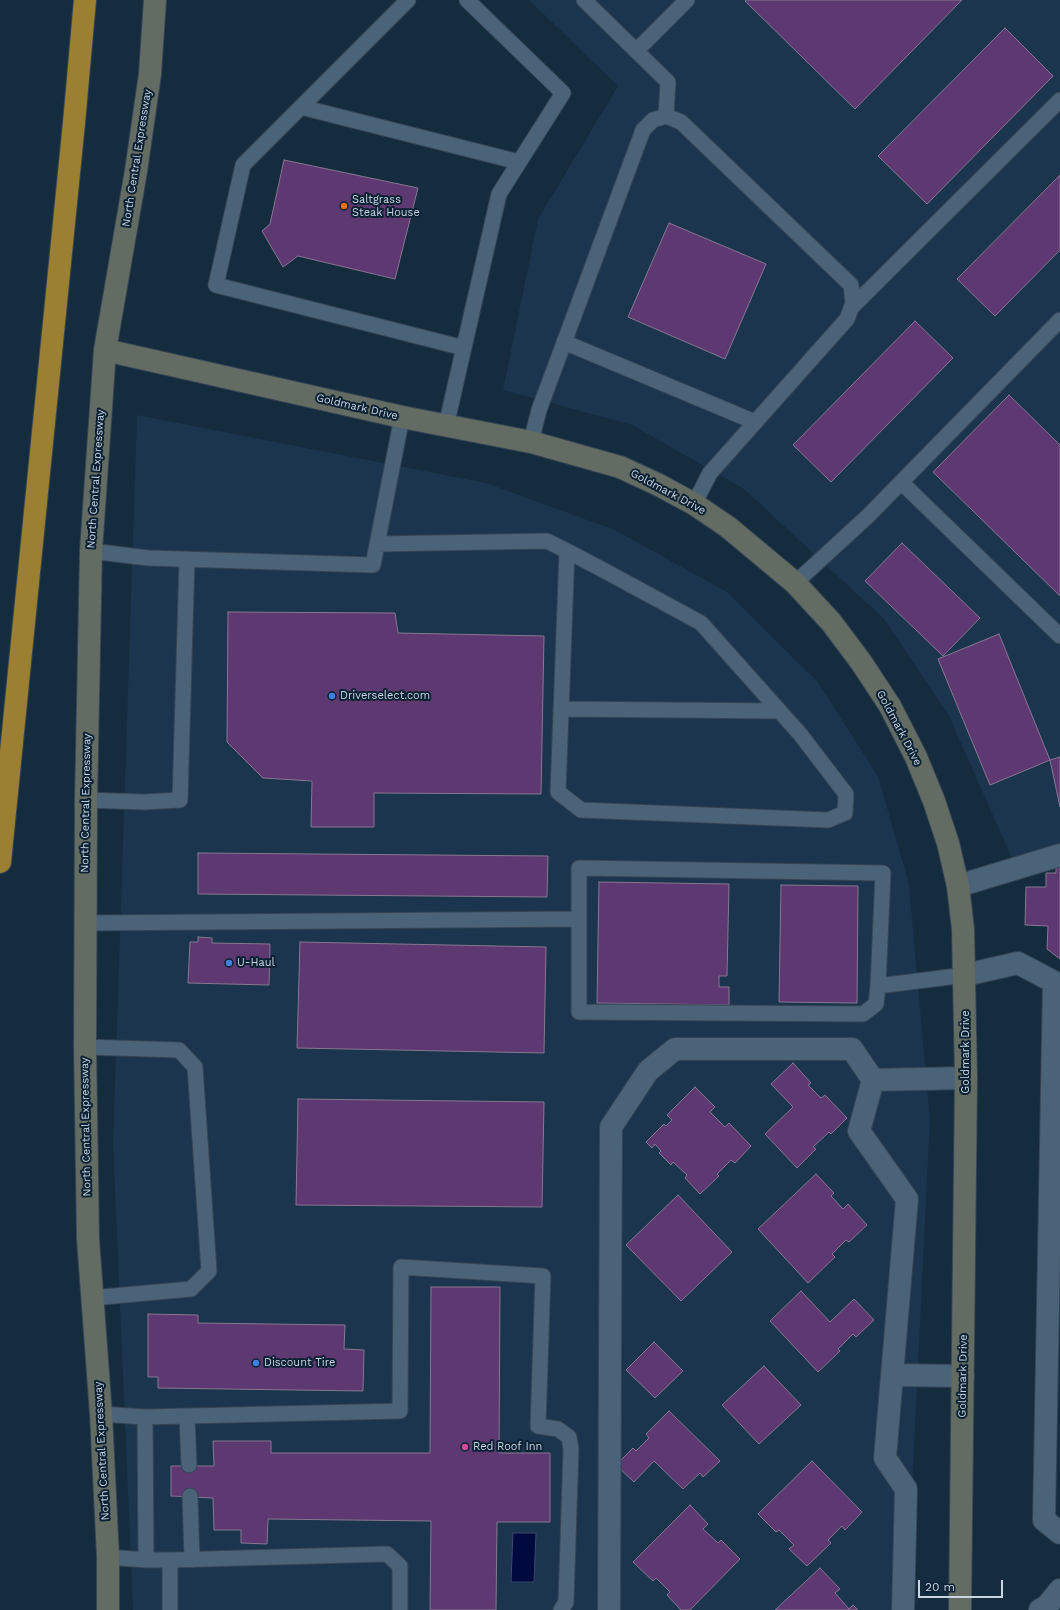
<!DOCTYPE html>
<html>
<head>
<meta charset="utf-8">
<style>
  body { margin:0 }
  #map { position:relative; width:1060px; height:1610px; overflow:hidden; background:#152b3e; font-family:"Work Sans",sans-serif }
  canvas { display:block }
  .scale { position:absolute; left:918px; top:1580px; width:85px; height:18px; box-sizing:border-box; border:2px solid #c8d5e2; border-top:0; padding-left:5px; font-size:12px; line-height:14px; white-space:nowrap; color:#c8d5e2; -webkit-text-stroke:3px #0c2134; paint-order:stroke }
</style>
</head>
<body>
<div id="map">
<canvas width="1060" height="1610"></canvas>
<div class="scale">20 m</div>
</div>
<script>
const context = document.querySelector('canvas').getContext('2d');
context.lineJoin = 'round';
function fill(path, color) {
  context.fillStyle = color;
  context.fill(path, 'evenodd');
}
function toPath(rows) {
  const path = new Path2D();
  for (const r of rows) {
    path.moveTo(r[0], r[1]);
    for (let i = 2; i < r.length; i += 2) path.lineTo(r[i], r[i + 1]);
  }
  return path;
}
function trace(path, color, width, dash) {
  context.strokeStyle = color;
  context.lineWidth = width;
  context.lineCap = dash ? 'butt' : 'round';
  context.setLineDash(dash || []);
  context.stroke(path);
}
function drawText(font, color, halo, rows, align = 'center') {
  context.font = font + ' "Work Sans",sans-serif';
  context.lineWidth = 4;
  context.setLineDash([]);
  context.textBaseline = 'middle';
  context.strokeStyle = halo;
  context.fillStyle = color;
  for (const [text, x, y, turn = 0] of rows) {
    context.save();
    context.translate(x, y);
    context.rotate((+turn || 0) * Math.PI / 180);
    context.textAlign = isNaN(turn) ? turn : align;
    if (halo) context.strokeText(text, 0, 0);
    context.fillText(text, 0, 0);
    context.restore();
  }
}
fill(toPath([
  [529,0,1060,0,1060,848,1013,861,949,716,884,619,744,489,632,425,503,390,538,219,618,86],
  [137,415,486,483,615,530,727,592,817,681,878,776,909,884,930,1120,906,1610,133,1610,113,1144]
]), '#1a354d');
const water = toPath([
  [513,1533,536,1533,534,1582,511,1582,513,1533]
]);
fill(water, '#000a3e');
trace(water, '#3c476f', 1);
const building = toPath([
  [746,0,962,0,855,109,745,1,746,0],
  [1005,28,1053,76,927,204,878,156,1005,28],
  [284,160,418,188,395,279,298,256,283,267,262,231,270,224,284,160],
  [1060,175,1060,250,995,316,957,279,1060,175],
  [669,223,766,264,725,359,628,317,669,223],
  [915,321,953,358,831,482,793,445,915,321],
  [1009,395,1060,445,1060,596,933,472,1009,395],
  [902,543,980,618,943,656,865,581,902,543],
  [228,612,395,613,398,633,544,636,541,794,374,793,374,827,311,827,312,781,263,778,227,742,228,612],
  [999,634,1050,760,990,785,938,659,999,634],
  [1060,757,1060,807,1050,760,1060,757],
  [198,853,548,856,547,897,198,894,198,853],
  [1056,862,1060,862,1060,959,1047,949,1048,926,1025,925,1026,887,1046,887,1046,873,1056,873,1056,862],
  [599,882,729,884,727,976,719,976,719,987,729,987,729,1005,597,1003,599,882],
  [781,885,858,886,857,1003,779,1002,781,885],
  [198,937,212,938,212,943,270,944,269,985,188,983,190,942,198,942,198,937],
  [300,942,546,947,544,1053,297,1048,300,942],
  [793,1063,811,1083,808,1085,821,1098,825,1095,847,1118,831,1134,829,1132,813,1147,816,1149,797,1168,765,1134,793,1107,771,1084,793,1063],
  [695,1087,715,1107,710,1112,725,1127,729,1123,751,1146,735,1163,731,1160,717,1174,719,1176,700,1194,685,1178,687,1175,673,1162,671,1165,659,1153,661,1151,655,1144,652,1148,646,1142,664,1124,666,1126,672,1120,667,1115,695,1087],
  [298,1099,544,1102,542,1207,296,1205,298,1099],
  [816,1174,834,1193,831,1196,843,1209,848,1204,867,1225,849,1242,846,1240,832,1254,835,1257,808,1283,758,1229,816,1174],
  [678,1195,732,1252,681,1301,626,1245,678,1195],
  [431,1287,500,1287,499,1453,550,1453,550,1522,497,1522,496,1610,430,1610,431,1521,268,1519,267,1544,241,1543,241,1530,214,1530,213,1498,171,1496,171,1466,214,1466,213,1441,271,1441,271,1453,430,1453,431,1287],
  [801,1291,830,1322,854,1299,874,1320,856,1337,853,1334,838,1349,840,1351,818,1372,770,1321,801,1291],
  [148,1314,198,1315,198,1323,345,1325,344,1349,364,1350,363,1391,158,1388,158,1377,148,1377,148,1314],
  [654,1342,683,1371,655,1398,626,1370,654,1342],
  [764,1366,801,1405,759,1444,722,1405,764,1366],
  [669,1411,720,1461,703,1477,700,1473,683,1489,654,1461,634,1482,616,1465,633,1448,636,1451,649,1438,646,1434,669,1411],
  [812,1461,862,1512,845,1530,842,1526,828,1540,831,1543,807,1566,789,1549,794,1545,779,1530,776,1532,758,1514,812,1461],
  [690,1505,708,1524,703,1529,718,1543,721,1540,740,1559,690,1610,681,1610,667,1595,670,1592,656,1578,653,1581,633,1562,690,1505],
  [820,1568,840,1589,835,1593,849,1609,853,1605,858,1610,775,1610,820,1568]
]);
fill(building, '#5d3871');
trace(building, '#887792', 1);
const lane = toPath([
  [408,0,243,165,216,285,464,348],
  [584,0,668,82,666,116],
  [636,51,687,0],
  [301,107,519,162],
  [851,308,1060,100],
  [564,342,755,422],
  [446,426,499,194,563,93,467,0],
  [531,442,539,410,643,130,653,120,666,116,681,122,851,285,853,303,847,319,710,473,694,504],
  [901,482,1060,636],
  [377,544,547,541,567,551,605,571,701,623,800,734,846,794,845,813,828,820,581,810,558,792,567,551],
  [91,551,148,558,373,565,402,417],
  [795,583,868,516,1060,320],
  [561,709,779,711],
  [86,800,144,802,180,800,187,559],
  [86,923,579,919,579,868,883,873,878,986,876,1004,863,1014,579,1012,579,919],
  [878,986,965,975],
  [85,1047,179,1050,195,1067,209,1271,191,1289,91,1298],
  [101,1414,145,1417,400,1411,401,1267,543,1276,538,1426,558,1429,569,1437,571,1449,566,1602,561,1610],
  [187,1416,189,1465],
  [145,1417,146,1560],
  [190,1496,192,1560],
  [108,1557,146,1560,170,1560,387,1554,400,1566,400,1610],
  [170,1560,170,1610]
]);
const street = toPath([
  [958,886,1060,855],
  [965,975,1018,963,1054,982,1044,1520,1060,1533],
  [873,1080,966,1078],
  [892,1375,963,1376],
  [609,1610,611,1127,648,1071,675,1049,852,1049,873,1080,859,1131,907,1199,885,1458,906,1489,903,1610],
  [1040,1610,1047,1606,1060,1590]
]);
const secondary = toPath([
  [105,350,402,417,531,442,620,467,659,485,694,504,728,527,795,583,831,622,861,662,890,706,916,757,934,801,948,843,958,886,963,929,966,1078,960,1610],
  [108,1610,108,1557,101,1414,88,1239,85,1047,86,800,91,551,105,350,136,171,150,74,155,0]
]);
const highway = toPath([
  [0,862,74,123,85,0]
]);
trace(lane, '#354555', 17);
trace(street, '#354555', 24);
trace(secondary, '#354555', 24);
trace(highway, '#354555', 24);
trace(lane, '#4b6378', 15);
trace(street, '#4b6378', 22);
trace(secondary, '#636c63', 22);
trace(highway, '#9c8031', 22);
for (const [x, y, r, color] of [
  [344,206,4,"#e8710a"],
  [332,696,4,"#3f7fe0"],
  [229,963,4,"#3f7fe0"],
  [256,1363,4,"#3f7fe0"],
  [465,1447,4,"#d1479c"]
]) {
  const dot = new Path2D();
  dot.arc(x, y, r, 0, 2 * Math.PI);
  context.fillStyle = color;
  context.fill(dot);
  trace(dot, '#0c2134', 1.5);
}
drawText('11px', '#c8d5e2', '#0c2134', [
  ["North Central Expressway",137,158,-81],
  ["Goldmark Drive",357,407,13],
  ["North Central Expressway",96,479,-86],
  ["Goldmark Drive",668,492,28],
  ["Goldmark Drive",899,728,62],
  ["North Central Expressway",86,803,-89],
  ["Goldmark Drive",966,1052,-90],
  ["North Central Expressway",86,1127,-91],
  ["Goldmark Drive",963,1376,-89],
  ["North Central Expressway",102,1451,-93]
]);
drawText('11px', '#c8d5e2', '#0c2134', [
  ["Saltgrass",352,200],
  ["Steak House",352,213],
  ["Driverselect.com",340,696],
  ["U-Haul",237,963],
  ["Discount Tire",264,1363],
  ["Red Roof Inn",473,1447]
], 'left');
</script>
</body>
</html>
